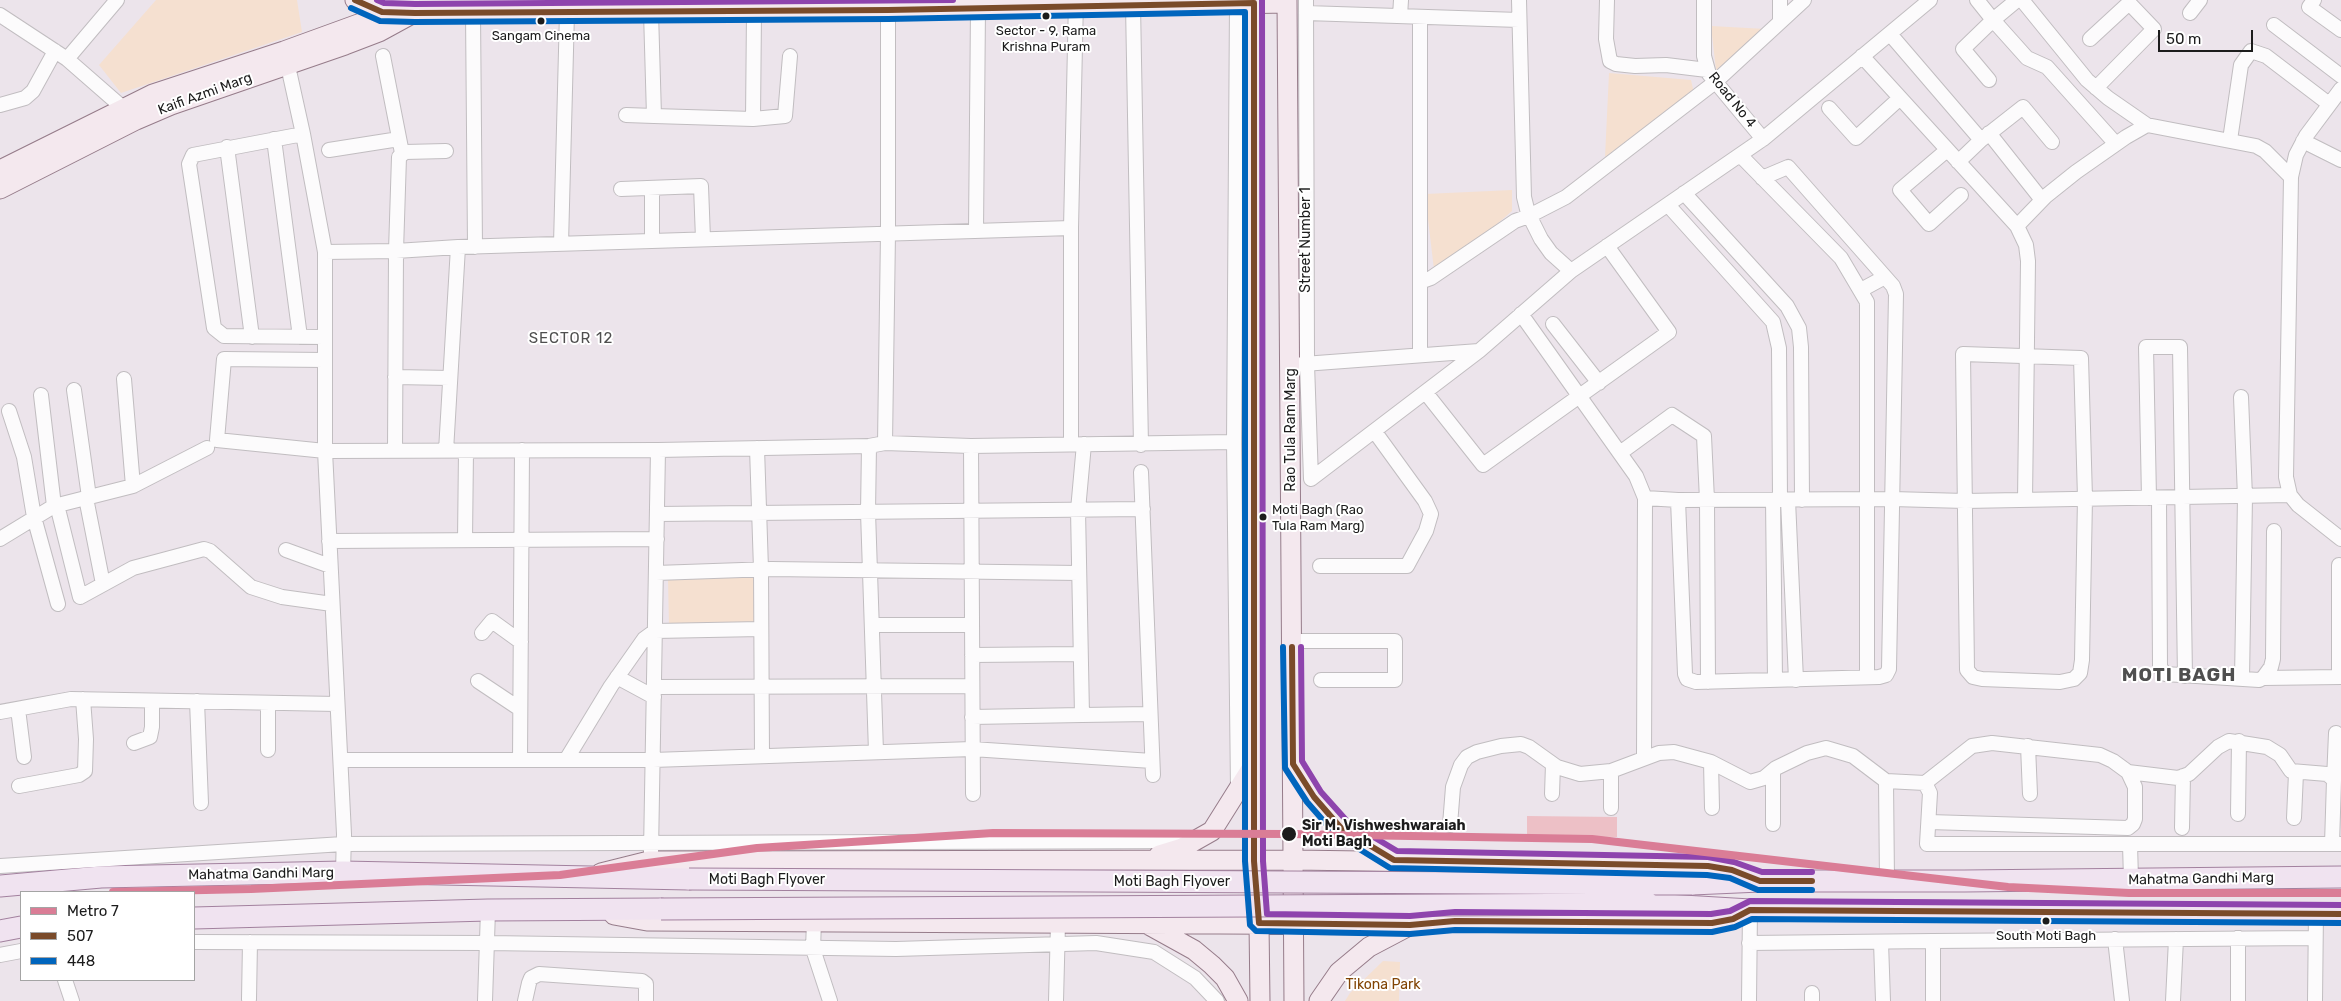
<!DOCTYPE html>
<html>
<head>
<meta charset="utf-8">
<style>
  body { margin:0 }
  #map { position:relative; width:2341px; height:1001px; overflow:hidden; background:#ece4eb; font-family:Rubik,sans-serif }
  canvas { display:block }
  .legend { position:absolute; left:20px; top:891px; width:175px; height:90px; box-sizing:border-box; background:#fff; border:1px solid #a4a4a4; margin:0; padding:6px 9px; list-style:none; font-size:15px; color:#1c1c1c }
  .legend li { display:flex; align-items:center; gap:10px; height:25px }
  .legend b { width:25px; border:1px solid #a4a4a4 }
  .scale { position:absolute; left:2158px; top:30px; width:95px; height:22px; box-sizing:border-box; border:2px solid #1c1c1c; border-top:0; padding-left:6px; font-size:15px; line-height:18px; white-space:nowrap; color:#1c1c1c; -webkit-text-stroke:4px #fff; paint-order:stroke }
</style>
</head>
<body>
<div id="map">
<canvas width="2341" height="1001"></canvas>
<ul class="legend">
<li><b style="height:6px;background:#da7d96"></b>Metro 7</li>
<li><b style="height:6px;background:#7a4b2a"></b>507</li>
<li><b style="height:6px;background:#0065bd"></b>448</li>
</ul>
<div class="scale">50 m</div>
</div>
<script>
const context = document.querySelector('canvas').getContext('2d');
context.lineJoin = 'round';
function fill(path, color) {
  context.fillStyle = color;
  context.fill(path, 'evenodd');
}
function toPath(rows) {
  const path = new Path2D();
  for (const r of rows) {
    path.moveTo(r[0], r[1]);
    for (let i = 2; i < r.length; i += 2) path.lineTo(r[i], r[i + 1]);
  }
  return path;
}
function trace(path, color, width, dash) {
  context.strokeStyle = color;
  context.lineWidth = width;
  context.lineCap = dash ? 'butt' : 'round';
  context.setLineDash(dash || []);
  context.stroke(path);
}
function drawText(font, color, halo, rows, align = 'center') {
  context.font = font + ' Rubik,sans-serif';
  context.lineWidth = 4;
  context.setLineDash([]);
  context.textBaseline = 'middle';
  context.strokeStyle = halo;
  context.fillStyle = color;
  for (const [text, x, y, turn = 0] of rows) {
    context.save();
    context.translate(x, y);
    context.rotate((+turn || 0) * Math.PI / 180);
    context.textAlign = isNaN(turn) ? turn : align;
    if (halo) context.strokeText(text, 0, 0);
    context.fillText(text, 0, 0);
    context.restore();
  }
}
fill(toPath([
  [1527,816,1617,817,1617,837,1527,836]
]), '#edc0c6');
fill(toPath([
  [156,0,297,0,302,32,121,93,99,65],
  [1711,26,1766,29,1716,70],
  [1609,73,1691,80,1694,93,1605,157],
  [1512,190,1512,211,1435,278,1425,194],
  [756,577,757,625,669,626,668,579],
  [1383,961,1400,962,1399,1001,1345,1001,1350,993]
]), '#f5e0d0');
const street = toPath([
  [1306,0,1307,364,1311,479],
  [1519,0,1524,197,1528,213,1541,239,1551,253,1571,271],
  [1607,0,1606,39,1610,61,1616,64,1635,66,1666,65,1707,70],
  [1704,0,1704,56,1709,74,1763,139],
  [1780,0,1780,22],
  [1977,0,1993,20,2017,0],
  [2022,0,2087,80,2108,98,2147,125],
  [2314,0,2309,7,2341,30],
  [1237,3,1234,442,1238,790],
  [1133,5,1141,445],
  [473,13,475,247],
  [1306,13,1519,20],
  [2190,13,2200,0],
  [0,15,67,59,117,0],
  [1400,16,1401,0],
  [1420,17,1420,282],
  [2274,25,2341,76],
  [1890,34,1981,140,2023,107,2052,142],
  [2090,39,2129,3,2154,29,2096,88],
  [383,56,402,153],
  [1862,56,2017,226,2026,245,2028,261,2025,500],
  [286,57,303,134,325,252,325,451,344,834,343,872],
  [67,59,130,114],
  [1989,80,1963,49,1993,20,2027,58,2047,67,2116,144],
  [0,105,25,98,33,91,55,51],
  [1829,108,1856,138,1900,98],
  [626,115,654,116,651,12],
  [654,116,753,119,754,12],
  [753,119,785,116,790,56],
  [1989,133,2042,200],
  [303,134,193,155,189,164,214,328,224,336,325,337],
  [274,139,300,337],
  [2230,140,2241,65,2251,51,2266,56,2329,104],
  [2303,141,2341,160],
  [227,147,252,337],
  [329,150,399,139],
  [1947,150,1900,190,1929,224,1961,195],
  [1740,155,1841,258,1867,302,1867,677],
  [1958,162,1981,140],
  [2291,177,2286,477,2290,495,2298,505,2341,539],
  [621,189,701,186,703,239],
  [1684,193,1787,306,1799,328,1801,347,1802,500],
  [1668,205,1773,322,1779,348,1780,500],
  [2017,226,2046,196,2076,172,2126,137,2147,125,2256,146,2265,151,2291,177,2296,155,2306,136,2341,89],
  [976,231,978,8],
  [652,241,652,188],
  [561,244,567,12],
  [325,252,396,251,458,247,1071,228],
  [1861,290,1885,277],
  [1521,314,1636,476,1645,498,1644,758],
  [1553,324,1599,383],
  [1963,354,2081,358,2085,498,2082,660,2080,673,2074,679,2060,682,1982,679,1973,677,1967,670,1963,354],
  [1420,355,1420,282,1431,278,1515,221,1529,216,1566,197,1714,83,1804,0],
  [325,360,224,359,217,440,325,451,658,450,869,446,885,443,971,446,1234,442],
  [1290,365,1479,351,1571,271,1763,139,1930,0],
  [395,377,450,378],
  [124,379,133,486],
  [74,390,89,497],
  [1426,393,1483,465,1669,332,1607,246],
  [41,395,54,506],
  [2241,397,2245,497,2242,679],
  [9,411,24,457,34,517,58,604],
  [885,443,888,233,888,0],
  [1071,444,1071,228,1076,0],
  [1084,444,1078,510,1082,715,1150,714],
  [869,446,868,512,876,752],
  [971,446,973,794],
  [757,448,761,569,762,756],
  [395,451,396,251,399,157,405,152,446,151],
  [446,451,458,247],
  [1620,453,1672,415,1704,436,1707,500,1708,682],
  [1141,472,1153,775],
  [1311,479,1479,351],
  [86,498,103,584],
  [1645,498,1678,500,1892,499,1965,501,2290,495],
  [2149,498,2146,347,2180,347,2185,676],
  [2159,498,2160,667,2165,674,2259,680,2263,678,2271,667,2273,659,2274,531],
  [1678,500,1685,674,1687,679,1696,682,1879,677,1886,675,1889,669,1896,294,1893,286,1788,167,1762,178],
  [1773,500,1775,680],
  [1788,500,1796,680],
  [57,505,80,597,133,568,204,549,210,551,251,587,282,597,332,604],
  [657,514,1143,509],
  [0,539,54,506,133,486,207,448],
  [465,540,466,451],
  [329,541,657,539],
  [286,550,330,566],
  [2339,565,2339,677],
  [1320,566,1407,566,1426,531,1431,514,1425,501,1375,432],
  [656,573,771,569,1079,573],
  [872,625,972,625],
  [482,633,492,621,521,642],
  [1292,641,1395,641,1395,680,1321,680],
  [972,655,1080,654],
  [617,677,654,697],
  [2263,678,2341,677],
  [478,681,520,709],
  [654,687,972,686],
  [197,701,201,803],
  [18,709,24,757],
  [0,712,71,699,337,704],
  [972,717,1082,715],
  [134,743,150,737,152,727,152,701],
  [2028,746,2030,794],
  [268,750,268,703],
  [341,760,653,760,972,749,1152,761],
  [520,760,522,450],
  [566,760,611,686,644,639,655,631,761,629],
  [1711,762,1712,808],
  [1773,771,1773,824],
  [2128,772,2178,778,2189,774,2218,747,2229,741,2267,747,2280,755,2291,771,2327,774,2334,780,2332,844],
  [2334,780,2336,733],
  [1886,781,1887,881],
  [1925,783,1972,746,1992,743,2100,755,2113,761,2128,772,2135,787,2135,819,2133,824,2128,828,1929,822],
  [19,786,79,775,85,771,86,739,83,699],
  [1552,794,1553,764],
  [1611,808,1611,771],
  [2238,814,2239,741],
  [2294,818,2296,773],
  [1450,825,1453,787,1461,765,1467,757,1477,752,1501,746,1521,744,1529,747,1557,767,1580,774,1611,771,1659,753,1674,752,1711,762,1750,782,1764,778,1776,768,1807,753,1826,748,1853,756,1886,781,1925,783,1930,793,1927,844,2341,844],
  [2182,828,2183,776],
  [2130,844,2131,879],
  [651,852,658,450],
  [0,866,343,844,1191,841],
  [814,921,813,949,830,1001],
  [2115,939,2122,1001],
  [1933,941,2315,938],
  [194,942,488,943,896,949,1096,943,1154,952,1195,978,1217,1001],
  [1881,942,1883,1001],
  [1749,943,1933,941,1933,1001],
  [0,955,21,951],
  [65,980,72,1001],
  [1812,993,1812,1001],
  [249,999,250,942],
  [485,1001,488,910],
  [525,1001,529,983,531,978,539,974,642,981,646,984,646,1001],
  [1056,1001,1058,923],
  [1749,1001,1750,910],
  [2173,1001,2176,939],
  [2238,1001,2238,938],
  [2315,1001,2316,912]
]);
const secondary = toPath([
  [355,0,382,12,415,13,888,10,1287,3],
  [1254,0,1254,861,1259,923,1260,1001],
  [1287,0,1294,1001],
  [0,170,153,94,284,51,361,23,382,12],
  [0,189,136,120,171,105,345,45,379,32,412,14],
  [1294,765,1314,797,1341,828,1393,860],
  [1159,855,1182,848,1212,831,1254,764],
  [601,873,649,861,1294,860,1708,866,1732,870,1760,881],
  [614,915,647,921,1410,925,1455,921,1712,923,1733,919,1750,910],
  [1147,924,1194,950,1212,965,1225,978,1238,1001],
  [1319,1001,1339,972,1369,947,1407,927]
]);
const primary = toPath([
  [1692,884,1760,881,1964,881,2341,877],
  [0,886,101,877,343,872,689,879],
  [1649,904,1750,910,2341,914],
  [194,918,488,910,661,909],
  [0,931,21,927]
]);
trace(street, '#c1bdc0', 16);
trace(secondary, '#967c8a', 21);
trace(primary, '#a2819e', 23);
trace(street, '#fcfbfc', 14);
trace(secondary, '#f4e8ee', 19);
trace(primary, '#f0e3f0', 21);
const primaryBridge = toPath([
  [689,879,1692,884],
  [661,909,1649,904]
]);
trace(primaryBridge, '#a2819e', 23, []);
trace(primaryBridge, '#f0e3f0', 21);
trace(toPath([
  [355,0,382,12,415,13,888,10,1254,3,1254,861,1259,923,1410,925,1455,921,1712,923,1733,919,1750,910,2341,914],
  [1292,647,1293,764,1314,797,1341,828,1394,860,1708,866,1732,870,1760,881,1812,881]
]), '#7a4b2a', 6);
trace(toPath([
  [351,8,380,21,415,22,888,19,1245,12,1245,861,1250,925,1256,931,1410,934,1455,930,1712,932,1735,927,1752,919,2341,923],
  [1283,647,1285,768,1307,802,1335,834,1390,868,1707,875,1730,878,1758,890,1812,890]
]), '#0065bd', 6);
trace(toPath([
  [377,0,384,3,415,4,953,0],
  [1262,0,1263,861,1267,914,1410,916,1455,912,1711,914,1730,911,1750,901,2341,905],
  [1301,647,1302,761,1321,792,1347,821,1397,851,1708,857,1734,862,1762,872,1812,872]
]), '#8e44ad', 6);
trace(toPath([
  [113,892,251,889,560,875,757,848,993,833,1290,834,1592,839,2008,887,2129,893,2341,893]
]), '#da7d96', 8);
for (const [x, y, r, color] of [
  [1046,16,4.5,"#1c1c1c"],
  [541,21,4.5,"#1c1c1c"],
  [1263,517,4.5,"#1c1c1c"],
  [1289,834,8,"#1c1c1c"],
  [2046,921,4.5,"#1c1c1c"]
]) {
  const dot = new Path2D();
  dot.arc(x, y, r, 0, 2 * Math.PI);
  context.fillStyle = color;
  context.fill(dot);
  trace(dot, '#fff', 2);
}
drawText('13px', '#1c1c1c', '#fff', [
  ["Sector - 9, Rama",1046,31],
  ["Krishna Puram",1046,47],
  ["Sangam Cinema",541,36],
  ["Moti Bagh (Rao",1272,510,"left"],
  ["Tula Ram Marg)",1272,526,"left"],
  ["South Moti Bagh",2046,936]
]);
drawText('14px', '#1c1c1c', '#fff', [
  ["Kaifi Azmi Marg",205,94,-20],
  ["Road No 4",1732,100,51],
  ["Street Number 1",1306,240,-90],
  ["Rao Tula Ram Marg",1291,430,-90],
  ["Mahatma Gandhi Marg",261,874,-1],
  ["Mahatma Gandhi Marg",2201,879,-1],
  ["Moti Bagh Flyover",767,880],
  ["Moti Bagh Flyover",1172,882]
]);
drawText('bold 14px', '#1c1c1c', '#fff', [
  ["Sir M. Vishweshwaraiah",1302,826],
  ["Moti Bagh",1302,842]
], 'left');
drawText('14px', '#814404', '#fff', [
  ["Tikona Park",1383,985]
]);
context.letterSpacing = '1px';
drawText('15px', '#4f4f4f', '#fff', [
  ["SECTOR 12",571,339]
]);
context.letterSpacing = '0px';
context.letterSpacing = '1px';
drawText('bold 19px', '#4f4f4f', '#fff', [
  ["MOTI BAGH",2179,676]
]);
context.letterSpacing = '0px';
</script>
</body>
</html>
